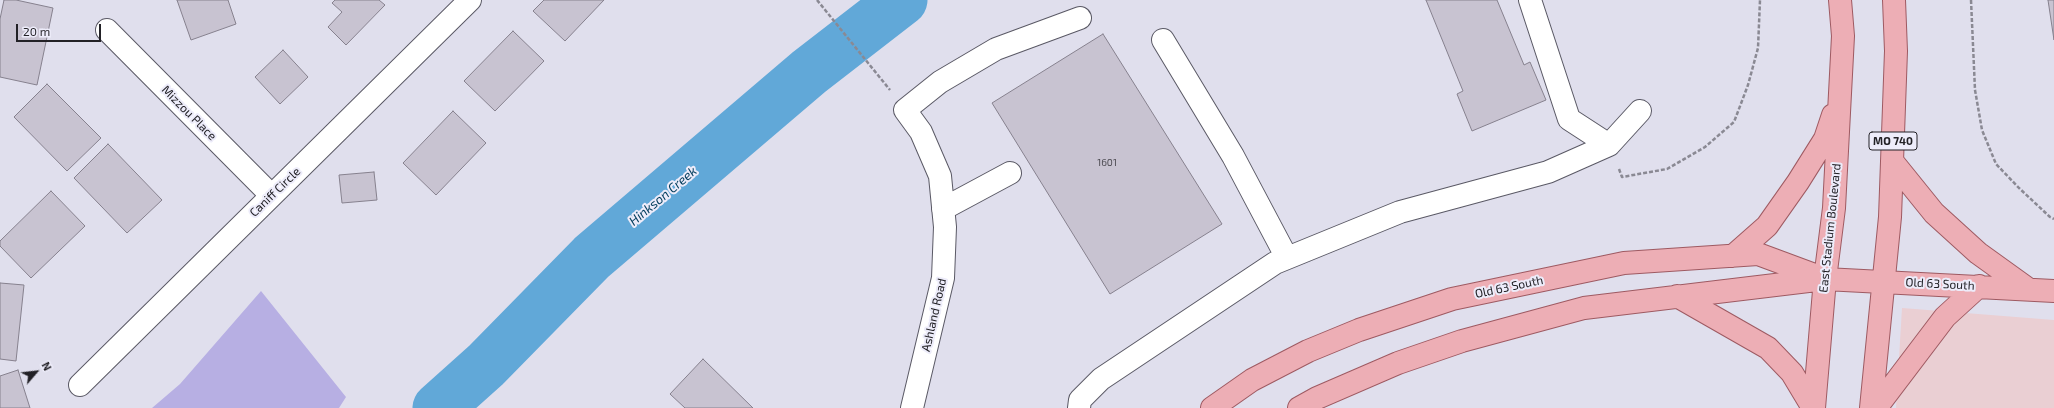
<!DOCTYPE html>
<html>
<head>
<meta charset="utf-8">
<style>
  body { margin:0 }
  #map { position:relative; width:2054px; height:408px; overflow:hidden; background:#e0dfed; font-family:"Exo 2",sans-serif }
  canvas { display:block }
  .north { position:absolute; left:16px; top:352px; width:40px; height:40px; -webkit-text-stroke:3px #edecfa; paint-order:stroke; rotate:62deg; font-size:11px; font-weight:700; line-height:16px; text-align:center; color:#222126 }
  .north::after { content:''; display:block; margin:auto; width:14px; height:18px; background:#222126; clip-path:polygon(50% 0,100% 100%,50% 72%,0 100%) }
  .scale { position:absolute; left:16px; top:24px; width:85px; height:18px; box-sizing:border-box; border:2px solid #222126; border-top:0; padding-left:5px; font-size:12px; line-height:14px; white-space:nowrap; color:#222126; -webkit-text-stroke:3px #edecfa; paint-order:stroke }
</style>
</head>
<body>
<div id="map">
<canvas width="2054" height="408"></canvas>
<div class="north">N</div>
<div class="scale">20 m</div>
</div>
<script>
const context = document.querySelector('canvas').getContext('2d');
context.lineJoin = 'round';
function fill(path, color) {
  context.fillStyle = color;
  context.fill(path, 'evenodd');
}
function toPath(rows) {
  const path = new Path2D();
  for (const r of rows) {
    path.moveTo(r[0], r[1]);
    for (let i = 2; i < r.length; i += 2) path.lineTo(r[i], r[i + 1]);
  }
  return path;
}
function trace(path, color, width, dash) {
  context.strokeStyle = color;
  context.lineWidth = width;
  context.lineCap = dash ? 'butt' : 'round';
  context.setLineDash(dash || []);
  context.stroke(path);
}
function drawText(font, color, halo, rows, align = 'center') {
  context.font = font + ' "Exo 2",sans-serif';
  context.lineWidth = 4;
  context.setLineDash([]);
  context.textBaseline = 'middle';
  context.strokeStyle = halo;
  context.fillStyle = color;
  for (const [text, x, y, turn = 0] of rows) {
    context.save();
    context.translate(x, y);
    context.rotate((+turn || 0) * Math.PI / 180);
    context.textAlign = isNaN(turn) ? turn : align;
    if (halo) context.strokeText(text, 0, 0);
    context.fillText(text, 0, 0);
    context.restore();
  }
}
fill(toPath([
  [1902,308,2054,320,2054,408,1896,408]
]), '#eacfd3');
fill(toPath([
  [261,291,346,397,339,408,152,408,180,384]
]), '#b7afe3');
trace(toPath([
  [438,408,486,365,592,257,809,72,902,0]
]), '#61a8d8', 51);
const building = toPath([
  [4,0,16,0,53,8,37,85,0,77,0,19,4,0],
  [177,0,228,0,236,24,191,40,177,0],
  [335,0,379,0,385,5,346,45,328,27,342,12,332,3,335,0],
  [544,0,604,0,565,41,533,11,544,0],
  [1426,0,1497,0,1524,65,1530,62,1546,100,1472,131,1457,94,1463,91,1426,0],
  [2048,0,2054,0,2054,40,2048,0],
  [513,31,544,61,495,111,464,81,513,31],
  [1103,34,1222,224,1110,294,992,103,1103,34],
  [283,50,308,77,280,104,255,77,283,50],
  [47,84,101,138,67,171,14,117,47,84],
  [453,111,486,143,436,195,403,163,453,111],
  [108,144,162,200,127,233,74,178,108,144],
  [374,172,377,200,342,203,339,175,374,172],
  [51,191,85,226,31,278,0,246,0,241,51,191],
  [0,283,24,285,16,361,0,359,0,283],
  [703,359,753,408,685,408,670,394,703,359],
  [18,370,30,408,0,408,0,376,18,370]
]);
fill(building, '#c8c3d1');
trace(building, '#86818e', 1);
const minor = toPath([
  [1530,0,1569,119,1609,145],
  [107,30,271,195],
  [1163,40,1233,156,1287,258],
  [943,209,1010,173],
  [80,385,470,0],
  [912,408,943,278,945,227,940,176,921,132,905,110,940,82,996,49,1080,18],
  [1079,408,1080,400,1101,379,1275,263,1400,212,1548,172,1609,145,1640,111]
]);
const major = toPath([
  [1892,161,1934,213,1978,253,2028,289],
  [1733,256,1767,226,1798,182,1825,139,1833,115],
  [1677,296,1768,348,1792,373,1813,408],
  [1212,408,1252,380,1308,351,1359,330,1452,299,1624,263,1758,254,1820,277],
  [1299,408,1317,398,1398,363,1462,341,1584,308,1825,279,2054,291],
  [1814,408,1825,279,1834,208,1843,36,1840,0],
  [1871,408,1890,217,1896,51,1894,0],
  [1876,408,1945,317,1979,286]
]);
trace(minor, '#5a5965', 24);
trace(major, '#9e5a62', 24);
trace(toPath([
  [817,0,890,90],
  [1971,0,1975,90,1982,130,1996,164,2019,188,2050,217,2054,219],
  [1619,169,1622,177,1667,169,1705,147,1734,122,1748,85,1758,48,1760,0]
]), '#8a8993', 2.5, [4, 2]);
trace(minor, '#fff', 22);
trace(major, '#edaeb5', 22);
drawText('10px', '#4c4a51', null, [
  ["1601",1107,163]
]);
for (const [x, y, w] of [
  [1893,141,48]
]) {
  const box = new Path2D();
  box.roundRect(x - w / 2, y - 9, w, 18, 3);
  context.fillStyle = '#edecfa';
  context.fill(box);
  trace(box, '#222126', 1);
}
drawText('bold 11px', '#222126', null, [
  ["MO 740",1893,141]
]);
drawText('12px', '#222126', '#edecfa', [
  ["Mizzou Place",189,113,45],
  ["Caniff Circle",275,192,-44],
  ["East Stadium Boulevard",1830,228,-84],
  ["Old 63 South",1940,284,3],
  ["Old 63 South",1509,287,-12],
  ["Ashland Road",934,315,-77]
]);
drawText('italic 13px', '#003c5c', '#edecfa', [
  ["Hinkson Creek",663,196,-40]
]);
</script>
</body>
</html>
